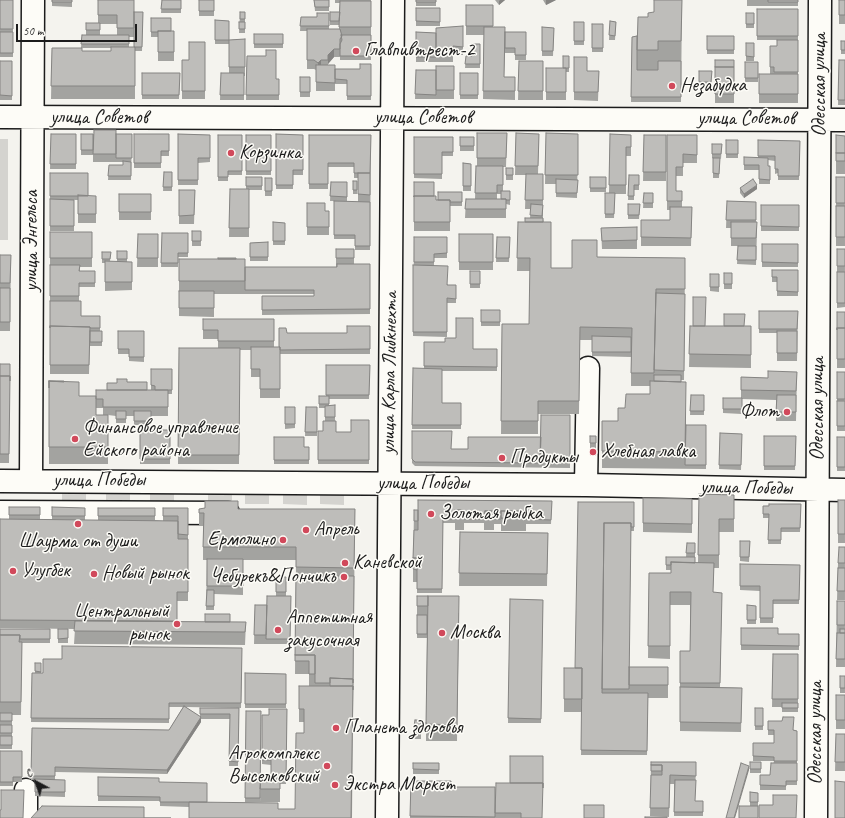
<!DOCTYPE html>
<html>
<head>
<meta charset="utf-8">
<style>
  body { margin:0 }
  #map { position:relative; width:845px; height:818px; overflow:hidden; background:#f4f3ee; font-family:Caveat,sans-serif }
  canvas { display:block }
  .north { position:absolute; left:16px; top:762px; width:40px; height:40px; -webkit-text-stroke:3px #fdfcf7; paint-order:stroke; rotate:319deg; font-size:11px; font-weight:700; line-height:16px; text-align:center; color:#1c1c1c }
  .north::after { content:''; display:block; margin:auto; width:14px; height:18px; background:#1c1c1c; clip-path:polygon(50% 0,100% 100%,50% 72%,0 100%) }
  .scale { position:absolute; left:16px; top:24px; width:121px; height:18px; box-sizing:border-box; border:2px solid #1c1c1c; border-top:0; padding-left:5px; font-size:12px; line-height:14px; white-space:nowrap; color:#1c1c1c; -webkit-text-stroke:3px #fdfcf7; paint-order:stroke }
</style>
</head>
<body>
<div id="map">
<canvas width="845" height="818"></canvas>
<div class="north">С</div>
<div class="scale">50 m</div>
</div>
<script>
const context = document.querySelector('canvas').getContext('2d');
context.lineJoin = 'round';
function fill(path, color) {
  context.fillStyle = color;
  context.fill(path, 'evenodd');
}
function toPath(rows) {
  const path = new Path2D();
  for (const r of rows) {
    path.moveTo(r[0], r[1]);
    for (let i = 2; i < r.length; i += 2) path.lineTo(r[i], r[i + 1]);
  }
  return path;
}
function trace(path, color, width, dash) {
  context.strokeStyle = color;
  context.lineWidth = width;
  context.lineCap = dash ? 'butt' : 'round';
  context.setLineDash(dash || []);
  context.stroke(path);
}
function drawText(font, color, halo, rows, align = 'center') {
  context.font = font + ' Caveat,sans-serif';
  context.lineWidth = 3;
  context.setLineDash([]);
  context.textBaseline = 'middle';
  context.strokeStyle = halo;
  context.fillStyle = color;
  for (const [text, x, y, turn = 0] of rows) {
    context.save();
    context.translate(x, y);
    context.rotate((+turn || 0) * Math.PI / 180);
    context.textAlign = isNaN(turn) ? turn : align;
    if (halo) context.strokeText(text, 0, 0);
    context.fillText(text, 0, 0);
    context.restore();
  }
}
fill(toPath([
  [0,139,8,139,8,240,0,240],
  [62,491,86,491,86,504,62,504],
  [106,491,130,491,130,504,106,504],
  [150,491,174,491,174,504,150,504],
  [208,491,232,491,232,504,208,504],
  [245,491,269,491,269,504,245,504],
  [283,491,307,491,307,505,283,504],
  [320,491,344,491,344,505,320,504]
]), '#d4d3cf');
const minor = toPath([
  [0,117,845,120],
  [0,481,586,485,845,490],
  [31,481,33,0],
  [586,485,588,368],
  [0,512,228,513],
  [26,818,26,790],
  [387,818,393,0],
  [816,818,820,0]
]);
trace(minor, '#1c1c1c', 25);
trace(minor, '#fdfcf7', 22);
fill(toPath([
  [0,0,13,0,13,57,0,57],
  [52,0,72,0,72,7,52,6],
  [98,0,134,12,143,12,142,51,135,51,135,99,51,99,52,48,82,51,111,51,111,48,81,48,82,35,86,35,86,23,98,23],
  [100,24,117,24,117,35,100,35],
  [129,37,134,37,134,47,129,47],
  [162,0,181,0,181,13,161,13],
  [199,0,214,0,214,16,199,16],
  [314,0,329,0,329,11,315,11],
  [335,0,371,0,371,60,340,60,340,57,334,57,328,64,328,65,335,71,360,69,371,64,371,100,347,100,347,84,335,84,335,91,316,91,316,70,314,69,307,69,307,31,300,31,301,17,317,17,329,13,329,29,339,29,339,24,339,25,330,25,330,12,339,12,340,3,335,3],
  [416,0,436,0,436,6,416,6],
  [495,0,505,0,499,5],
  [543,0,556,0,546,5],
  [682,0,681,102,631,102,632,37,637,36,648,17,654,12],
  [747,0,798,0,798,6,747,6],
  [839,0,845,0,845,24,839,24],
  [466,5,493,5,493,27,505,32,526,32,526,60,515,60,515,53,505,53,504,77,515,77,515,100,483,99,484,35,466,35],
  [416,8,440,8,440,26,416,26],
  [757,9,798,9,798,103,759,103,759,74,770,74,770,46,777,46,777,40,757,40],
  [240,12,245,12,245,33,239,33],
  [746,13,754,13,754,28,746,28],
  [151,18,171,31,174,31,174,61,158,61,158,37,151,37],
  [215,20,229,21,229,44,215,44],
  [610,21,616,22,615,40,609,40],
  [574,22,584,22,584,45,574,45],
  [592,24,603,24,603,52,592,52],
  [463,26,463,55,453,55,453,62,416,62,416,32,436,33],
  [542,27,554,28,553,56,542,56],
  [254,34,283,34,283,48,254,48],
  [707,36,734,36,734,54,707,54],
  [245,39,245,76,244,76,244,100,220,100,221,73,229,73,229,40],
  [841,41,845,41,845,54,841,54],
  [205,42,205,99,182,99,182,60,189,60],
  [746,43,754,43,754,61,746,61],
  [480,44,480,68,465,68,466,56,472,56],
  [247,56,276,79,279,79,279,100,246,100],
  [563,56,569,56,569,72,566,72,566,100,546,100,546,68,563,68],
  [574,57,587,71,599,71,598,101,574,100],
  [715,60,734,60,734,103,715,103],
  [839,60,845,60,845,105,838,105],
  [0,61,12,61,12,100,0,100],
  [519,61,543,61,543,100,518,100],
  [745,62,758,62,758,82,745,82],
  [454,66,454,99,415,99,416,70,436,70],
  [699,71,712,71,711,86,699,86],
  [142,73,180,73,179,99,142,99],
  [460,73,478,73,478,99,460,99],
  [300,77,310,77,310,97,300,97],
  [477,133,507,133,506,167,503,167,503,191,510,191,510,205,506,204,506,218,465,218,466,199,475,199,476,166,477,166],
  [497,194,501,194,501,199,497,199],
  [516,133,539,134,538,174,543,174,543,218,551,268,572,268,597,257,685,258,684,380,681,380,686,425,706,425,706,469,602,468,602,421,618,421,625,408,650,394,650,386,631,386,631,357,592,356,592,340,580,340,579,414,538,414,538,434,501,434,502,324,529,324,530,271,517,271,518,222,525,222,530,218,531,209,525,209,526,175,515,175],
  [546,133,578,134,577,198,556,197,556,184,545,184],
  [51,134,76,134,76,169,50,169],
  [81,134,132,134,131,180,108,180,109,165,123,165,123,162,93,162,93,155,81,155],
  [134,134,169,134,169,156,161,156,161,168,134,168],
  [178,134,210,135,210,162,198,163,198,185,178,185],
  [276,134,303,135,303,175,293,175,293,189,276,189],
  [610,134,631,135,631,156,626,156,626,194,615,194,614,218,605,218,605,193,609,193],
  [218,135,242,135,242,175,228,175,228,181,218,181],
  [246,135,271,135,271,175,246,175],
  [309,135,371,135,370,250,355,250,355,239,334,239,334,201,358,202,358,178,354,178,354,167,328,167,328,189,309,189],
  [644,135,666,135,666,181,643,181],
  [667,135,697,135,697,163,683,163,683,176,676,176,676,191,682,191,682,207,692,207,691,246,641,246,641,220,670,220,670,210,667,210],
  [836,135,845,136,845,174,836,174],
  [414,137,453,137,453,156,442,156,442,179,414,178],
  [460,137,474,137,474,151,460,151],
  [726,140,738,140,738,158,726,158],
  [758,140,800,141,799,180,778,180,778,173,775,174,775,161,768,160,768,166,770,166,770,184,759,184,759,170,744,170,744,157,758,158],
  [712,144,722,144,721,159,720,158,719,178,713,178,713,158,712,158],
  [463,163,471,164,471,191,463,191],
  [506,168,513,168,513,180,506,180],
  [164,172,172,172,172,191,163,191],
  [50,173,88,196,96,196,96,223,78,223,78,200,74,200,74,231,50,231],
  [629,175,639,175,639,190,634,190,634,200,628,200],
  [246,177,262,177,262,190,249,190,249,237,229,237,230,189,246,189],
  [590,177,606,177,606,192,590,192],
  [836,177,845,177,845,246,836,246],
  [265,178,272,178,272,196,265,196],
  [353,181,357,181,357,194,353,194],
  [331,182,347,182,347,201,330,201],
  [414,182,434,196,436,200,462,192,462,206,450,206,450,231,414,231],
  [740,188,757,189,744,198,740,193],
  [179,190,195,190,194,224,179,224],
  [644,193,653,193,653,208,643,208],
  [119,194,151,194,151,220,119,220],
  [727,201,756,202,756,222,757,231,756,265,737,264,738,246,731,246,731,228,726,228],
  [307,203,325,211,329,211,329,235,307,235],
  [628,204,640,204,639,219,628,219],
  [761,205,799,206,799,231,761,231],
  [273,222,285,223,285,245,273,245],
  [637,227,637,249,602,249,601,228],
  [192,231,201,231,201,246,192,246],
  [50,232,92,232,92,267,80,267,80,271,95,271,95,287,79,287,79,301,50,301],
  [162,233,188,233,188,257,178,257,178,267,161,267],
  [138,234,158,234,158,267,137,267],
  [459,234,493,234,493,270,459,270],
  [414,237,447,237,447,258,434,258,434,266,448,285,456,285,456,303,447,303,447,337,413,336],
  [497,237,510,237,509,262,496,262],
  [268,242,268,261,250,261,250,243],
  [762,244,798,244,798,267,762,267],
  [336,249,354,249,354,264,370,264,370,314,262,315,262,296,314,296,314,294,214,294,214,317,179,316,179,259,236,259,245,267,337,267,336,267],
  [837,249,845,249,845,307,837,308],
  [117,251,127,251,127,262,132,262,132,290,105,291,105,263,102,263,102,252,111,252,110,261,117,262],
  [0,255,11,255,10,331,0,331],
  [772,270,798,270,798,296,777,296,777,282,772,282],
  [470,271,480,271,480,288,470,288],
  [724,273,732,273,732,289,724,289],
  [710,274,719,274,719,292,710,291],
  [50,301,81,316,100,316,100,331,102,331,102,346,90,346,90,335,89,374,50,374],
  [481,310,500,310,500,326,481,326],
  [759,311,798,311,797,361,777,361,777,333,759,333],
  [845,312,845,368,837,368,837,334],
  [203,319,274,319,274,347,279,347,287,333,347,333,370,326,370,354,280,354,280,398,260,398,260,377,251,377,251,350,240,350,239,464,178,464,179,348,218,348,218,339,203,339],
  [690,326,751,326,751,368,689,367],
  [118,331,144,331,144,362,129,361,129,354,118,354],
  [424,342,473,349,497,349,497,371,442,371,442,403,461,403,461,429,412,429,413,368,424,369],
  [0,364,10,364,9,463,0,463],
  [326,365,370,365,369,399,329,399,329,406,335,405,335,421,336,432,351,432,369,420,369,464,318,464,318,431,323,431,325,421,325,408,319,408,319,396,326,396],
  [151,369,172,369,172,394,168,394,168,416,151,416,151,425,134,425,134,416,126,416,126,423,116,423,116,416,108,415,108,464,49,464,49,381,79,396,96,415,103,415,103,408,96,408,96,390,107,390,127,382,147,390,151,390],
  [797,372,796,421,776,421,776,400,742,399,742,414,723,413,723,398,741,398,741,377,768,378],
  [837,372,845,372,845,431,837,431],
  [691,395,704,395,704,415,690,415],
  [285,407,295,407,295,428,285,429],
  [306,407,317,407,317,436,305,436],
  [570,415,570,468,415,466,412,463,412,431,451,449,468,449,541,437],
  [140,430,170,430,170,464,140,464],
  [720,433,742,434,741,470,719,469],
  [590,436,596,436,596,456,590,456],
  [764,436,796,436,795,470,764,470],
  [274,437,304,447,309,447,309,464,274,464],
  [837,437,845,437,845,471,837,471],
  [699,494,734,495,734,532,719,532,719,568,714,568,713,592,722,593,720,687,742,688,741,732,680,731,680,683,690,651,690,605,670,605,670,659,648,658,649,573,671,573,671,570,666,570,666,557,686,557,687,543,695,543,695,563,698,563],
  [643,498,692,499,692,533,643,532],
  [418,500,552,501,551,524,526,524,526,531,501,531,501,524,494,524,494,530,484,530,484,523,464,523,464,530,455,530,455,523,443,523,442,593,417,593,417,582,413,582,413,569,414,510,418,510],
  [838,500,845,500,845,543,838,543],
  [634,502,634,531,631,531,629,667,668,667,668,698,648,698,647,755,581,755,582,712,564,712,564,668,575,668],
  [801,504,800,532,781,532,781,544,768,544,769,518,763,518,763,506],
  [9,507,40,507,40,520,52,520,52,507,85,508,85,520,98,520,98,508,155,508,155,520,163,521,163,508,188,508,188,601,177,601,177,622,246,622,245,645,74,644,75,629,0,628,0,519,9,519],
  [199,509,355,509,352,818,189,807,160,806,160,801,98,801,98,777,159,782,207,802,278,809,295,809,304,733,304,722,299,722,299,686,309,686,309,674,295,674,296,560,243,560,243,595,214,594,214,610,206,610,207,560,203,560,203,526,199,526],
  [460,532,548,533,547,586,459,586],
  [740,541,750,541,749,562,740,561],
  [845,547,845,600,837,600,838,563],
  [740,564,800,565,799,604,773,604,773,623,760,623,760,591,740,590],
  [276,577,286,577,286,596,291,596,290,644,254,644,255,605,267,605,276,596],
  [417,596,459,613,457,741,426,741,426,732,421,732,421,739,414,739,415,720,421,724,426,723,427,638,417,638],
  [510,599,543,600,541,723,508,723],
  [837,601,845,601,845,667,836,667],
  [747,605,756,606,756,624,747,624],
  [741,628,778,634,799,634,799,650,741,650],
  [0,629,50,629,50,643,22,643,21,715,12,715,12,749,0,749],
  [58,629,68,629,68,643,58,643],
  [242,648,241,708,186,707,200,717,200,708,239,708,238,766,229,766,230,719,201,719,201,722,167,774,55,772,55,780,65,780,65,797,35,796,35,780,31,780,32,728,169,730,183,707,169,707,169,723,31,722,32,673,35,673,35,663,41,663,41,673,43,673,62,659],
  [773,654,798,654,798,712,782,712,782,707,772,707],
  [245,673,286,674,286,708,245,708],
  [840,676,845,676,845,693,840,693],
  [836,695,845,695,845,729,836,729],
  [755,708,763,708,763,730,755,730],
  [287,709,286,784,280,784,280,802,260,802,261,780,271,780,271,765,262,764,262,715,269,715],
  [246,711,261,711,260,802,245,802],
  [768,721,794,730,797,731,797,785,786,785,786,790,760,790,760,775,770,775,774,761,753,761,753,743,774,743,774,735,768,735],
  [836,734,845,734,845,771,835,771],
  [0,751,22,751,22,782,13,782,13,786,0,786],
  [651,762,696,762,695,801,703,801,703,816,674,816,674,784,670,784,669,817,650,816],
  [750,762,761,762,761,773,750,773],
  [413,763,439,763,439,774,413,774],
  [411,781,542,818,410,818],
  [750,792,758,793,758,806,750,806]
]), '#a3a3a0');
fill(toPath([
  [500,0,505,0,499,5,499,1],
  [546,0,556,0,546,5],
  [334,49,334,57,328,64,328,69,328,55],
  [321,60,321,69,318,71,318,63],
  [757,185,757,189,744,198,744,194],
  [201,717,201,722,167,774,167,770],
  [749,766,749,770,735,818,734,818]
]), '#858482');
const building = toPath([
  [0,0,13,0,13,29,0,29,0,0],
  [52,0,72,0,72,2,52,2,52,0],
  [98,0,134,0,134,28,117,28,117,15,98,15,98,0],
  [162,0,181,0,181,9,161,9,162,0],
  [199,0,214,0,214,11,199,11,199,0],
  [314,0,329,0,329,7,315,7,314,0],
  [416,0,436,0,436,2,416,2,416,0],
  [654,0,682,0,681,41,658,41,658,50,637,50,638,17,648,17,648,13,654,12,654,0],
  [768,0,798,0,798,2,768,2,768,0],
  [839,0,845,0,845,15,839,15,839,0],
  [340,1,371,1,371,27,339,27,340,1],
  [466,5,493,5,493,26,466,26,466,5],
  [416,8,440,8,440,22,416,21,416,8],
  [757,9,798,9,798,36,757,36,757,9],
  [134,12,143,12,142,47,134,47,134,12],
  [240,12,245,12,245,19,240,19,240,12],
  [330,12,340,12,339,21,330,21,330,12],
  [317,13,329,13,329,26,300,26,301,17,317,17,317,13],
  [746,13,754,13,754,24,746,24,746,13],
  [151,18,171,18,171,31,158,31,158,32,151,32,151,18],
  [215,20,229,21,229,40,215,40,215,20],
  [610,21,616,22,615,36,609,35,610,21],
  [239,22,245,22,245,29,239,29,239,22],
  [574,22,584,22,584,41,574,41,574,22],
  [86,23,100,23,100,30,86,30,86,23],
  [592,24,603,24,603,48,592,48,592,24],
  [463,26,463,47,453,46,453,53,436,53,436,28,463,26],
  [484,27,505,27,504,77,515,77,515,91,483,91,484,27],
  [542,27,554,28,553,51,542,51,542,27],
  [307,29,340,29,342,36,340,39,340,49,334,49,328,55,328,60,321,60,318,63,314,60,307,60,307,29],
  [158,31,174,31,174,52,158,52,158,31],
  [0,32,13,32,13,53,0,53,0,32],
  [416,32,436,33,436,57,416,57,416,32],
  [505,32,526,32,526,55,515,55,515,48,505,48,505,32],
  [254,34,283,34,283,44,254,44,254,34],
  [82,35,129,35,129,44,81,44,82,35],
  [341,35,371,35,371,56,340,56,340,44,342,40,341,35],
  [637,36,637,70,658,70,658,61,681,61,681,97,631,97,632,37,637,36],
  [707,36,734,36,734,50,707,50,707,36],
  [245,39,245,67,229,67,229,40,245,39],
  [777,40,798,40,798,72,774,72,774,67,770,67,770,46,777,46,777,40],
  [841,41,845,41,845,50,841,50,841,41],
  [189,42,205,42,205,91,182,91,182,60,189,60,189,42],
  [746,43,754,43,754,57,746,56,746,43],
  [472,44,480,44,480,64,465,64,466,56,472,56,472,44],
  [111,47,135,47,135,86,51,86,52,48,82,48,82,51,111,51,111,47],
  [266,50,276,50,276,79,279,79,279,95,246,95,247,56,266,56,266,50],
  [563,56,569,56,569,68,563,68,563,56],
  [574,57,587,57,587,71,599,71,598,92,574,92,574,57],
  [715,60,734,60,734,67,715,67,715,60],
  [839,60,845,60,845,100,838,100,839,60],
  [0,61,12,61,12,96,0,95,0,61],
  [519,61,543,61,543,91,518,91,519,61],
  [745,62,758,62,758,78,745,78,745,62],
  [360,64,371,64,371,96,347,96,347,80,335,79,335,69,360,69,360,64],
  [316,65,335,65,335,83,316,82,316,65],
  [436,66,454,66,454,90,436,90,436,66],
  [715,67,734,67,734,94,715,94,715,67],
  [546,68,566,68,566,92,546,92,546,68],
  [416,70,436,70,436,95,415,94,416,70],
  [699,71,712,71,711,82,699,82,699,71],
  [142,73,180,73,179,95,142,95,142,73],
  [221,73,244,73,244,95,220,95,221,73],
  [460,73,478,73,478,95,460,95,460,73],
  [759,74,798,74,798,94,759,94,759,74],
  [300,77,310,77,310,92,300,92,300,77],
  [94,130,116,130,116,154,93,154,94,130],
  [477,133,507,133,506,158,477,158,477,133],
  [516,133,539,134,538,166,515,166,516,133],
  [546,133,578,134,578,175,545,175,546,133],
  [51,134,76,134,76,164,50,164,51,134],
  [81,134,93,134,93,150,81,150,81,134],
  [116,134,132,134,132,158,116,158,116,134],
  [134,134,169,134,169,151,161,151,161,163,134,163,134,134],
  [178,134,210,135,210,158,198,158,198,180,178,180,178,134],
  [276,134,303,135,303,170,293,170,293,185,276,185,276,134],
  [610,134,631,135,631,147,626,147,626,185,609,185,610,134],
  [218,135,242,135,242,171,228,171,228,177,218,177,218,135],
  [246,135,271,135,271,171,246,171,246,135],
  [309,135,371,135,370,173,354,173,354,163,328,163,328,184,309,184,309,135],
  [644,135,666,135,666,172,643,172,644,135],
  [667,135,697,135,697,155,683,154,683,167,676,167,676,191,682,191,682,201,667,201,667,135],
  [836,135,845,136,845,153,836,153,836,135],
  [414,137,453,137,453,152,442,152,442,174,414,174,414,137],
  [460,137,474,137,474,146,460,146,460,137],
  [726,140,738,140,738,154,726,154,726,140],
  [758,140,800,141,799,176,778,176,778,169,775,169,775,156,758,156,758,140],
  [712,144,722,144,721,154,712,154,712,144],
  [836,153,845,153,845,161,836,161,836,153],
  [744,157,768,158,768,166,770,166,770,180,759,179,759,165,744,165,744,157],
  [713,158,720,158,719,174,713,173,713,158],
  [123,161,131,162,131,176,108,176,109,165,123,165,123,161],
  [463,163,471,164,471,186,463,186,463,163],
  [476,166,503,166,503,185,497,185,497,193,475,193,476,166],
  [506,168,513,168,513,175,506,175,506,168],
  [164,172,172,172,172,187,163,187,164,172],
  [50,173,88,173,88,196,50,196,50,173],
  [358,173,370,173,370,195,358,194,358,173],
  [526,174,543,174,543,200,525,200,526,174],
  [629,175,639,175,639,185,634,185,634,196,628,196,629,175],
  [246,177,262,177,262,186,246,186,246,177],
  [590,177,606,177,606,188,590,188,590,177],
  [836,177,845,177,845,203,836,203,836,177],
  [265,178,272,178,272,191,265,191,265,178],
  [556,179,578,180,577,193,556,193,556,179],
  [753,179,757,185,744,194,740,188,753,179],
  [353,181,357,181,357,190,353,190,353,181],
  [331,182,347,182,347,197,330,196,331,182],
  [414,182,434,182,434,196,414,196,414,197,414,182],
  [230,189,249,189,249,228,229,228,230,189],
  [179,190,195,190,194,215,179,216,179,190],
  [501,191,510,191,510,200,506,200,506,199,501,199,501,191],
  [438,192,462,192,462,202,450,202,450,200,438,200,438,192],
  [605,193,615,193,614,214,605,214,605,193],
  [644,193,653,193,653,203,643,203,644,193],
  [119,194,151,194,151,212,119,212,119,194],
  [78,195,96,196,96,214,78,214,78,195],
  [414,196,436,196,436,200,450,200,450,222,414,222,414,196],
  [50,199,74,200,74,226,50,226,50,199],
  [466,199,506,199,506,209,465,209,466,199],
  [334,201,370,202,370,246,355,246,355,235,334,235,334,201],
  [727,201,756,202,756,220,726,220,727,201],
  [307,203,325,203,325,211,329,211,329,227,307,227,307,203],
  [531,204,543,205,542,216,530,215,531,204],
  [628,204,640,204,639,215,628,215,628,204],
  [761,205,799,205,799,227,761,226,761,205],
  [836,206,845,206,845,237,836,237,836,206],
  [670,207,692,207,691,238,641,237,641,220,670,220,670,207],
  [525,218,543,218,543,222,525,222,525,218],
  [273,222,285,223,285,241,273,241,273,222],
  [518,222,551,222,551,268,572,268,572,240,597,240,597,257,685,258,685,289,656,289,654,373,631,373,632,328,580,327,579,401,538,401,538,421,501,421,502,324,529,324,530,258,517,258,518,222],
  [731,222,757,222,756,238,731,238,731,222],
  [637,227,637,240,602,241,601,228,637,227],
  [192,231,201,231,201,241,192,241,192,231],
  [50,232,92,232,92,258,50,258,50,232],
  [162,233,188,233,188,253,178,253,178,263,161,263,162,233],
  [138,234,158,234,158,258,137,258,138,234],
  [459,234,493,234,493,262,459,262,459,234],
  [414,237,447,237,447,253,434,254,434,262,414,262,414,237],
  [497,237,510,237,509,258,496,258,497,237],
  [268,242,268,257,250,257,250,243,268,242],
  [762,244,798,244,798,263,762,262,762,244],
  [738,246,756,246,756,260,737,260,738,246],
  [336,249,354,249,354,258,336,258,336,249],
  [837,249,845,249,845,266,837,266,837,249],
  [117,251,127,251,127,259,117,259,117,251],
  [102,252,111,252,110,259,102,259,102,252],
  [0,255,11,255,10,283,0,283,0,255],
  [218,258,236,258,236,259,218,259,218,258],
  [179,259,245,259,245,281,179,281,179,259],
  [105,261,132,262,132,282,105,282,105,261],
  [337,264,370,264,370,309,262,310,262,296,314,296,314,290,245,290,245,267,337,267,337,264],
  [50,265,80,265,79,271,95,271,95,283,79,283,79,296,50,296,50,265],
  [413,265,448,266,447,285,456,285,456,299,447,298,447,332,413,332,413,265],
  [772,270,798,270,798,292,777,291,777,277,772,277,772,270],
  [470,271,480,271,480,284,470,284,470,271],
  [837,272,845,272,845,303,837,303,837,272],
  [724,273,732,273,732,284,724,284,724,273],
  [710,274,719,274,719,287,710,287,710,274],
  [0,288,10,288,10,322,0,322,0,288],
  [179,291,214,291,214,308,179,308,179,291],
  [656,293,685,294,684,371,654,370,656,293],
  [693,297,706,297,705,326,693,326,693,297],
  [50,301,81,301,81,316,100,316,100,328,90,328,90,327,50,326,50,328,50,301],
  [481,310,500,310,500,322,481,322,481,310],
  [759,311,798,311,797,329,759,329,759,311],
  [837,312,845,312,845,328,837,328,837,330,837,312],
  [724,314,745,314,744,326,724,326,724,314],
  [456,318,473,318,473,349,497,349,497,367,424,366,424,342,445,342,445,338,456,338,456,318],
  [203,319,274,319,274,341,218,341,218,330,203,330,203,319],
  [50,326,90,327,89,365,50,365,50,326],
  [347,326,370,326,370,349,280,350,280,347,279,347,279,328,286,328,287,333,347,333,347,326],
  [690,326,751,326,751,355,689,354,690,326],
  [837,328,845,328,845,359,837,359,837,328],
  [90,331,102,331,102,342,90,342,90,331],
  [118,331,144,331,144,357,129,357,129,349,118,349,118,331],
  [777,331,797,331,797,353,777,353,777,331],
  [592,336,631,337,631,352,592,352,592,336],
  [251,347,280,347,280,389,260,389,260,369,251,369,251,347],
  [179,348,240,348,239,455,178,455,179,348],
  [0,364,10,364,10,381,10,376,0,376,0,364],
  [326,365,370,365,369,395,326,395,326,365],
  [413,368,442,369,442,403,461,403,461,425,412,425,413,368],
  [151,369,172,369,172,390,155,390,155,386,151,385,151,369],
  [768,371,797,372,796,391,741,390,741,377,768,378,768,371],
  [837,372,845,372,845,399,837,399,837,372],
  [654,375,681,375,681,382,654,381,654,375],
  [0,376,10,376,9,454,0,454,0,376],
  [117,379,127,379,127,382,147,382,147,390,107,390,107,383,117,383,117,379],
  [49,381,79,382,79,396,96,396,96,415,108,415,108,447,49,447,49,381],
  [49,381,64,381,64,382,49,381,49,388,49,381],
  [650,381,686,382,685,452,602,451,602,421,618,421,618,408,625,408,626,394,650,394,650,381],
  [96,390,168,390,168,407,103,407,103,399,96,399,96,390],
  [691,395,704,395,704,411,690,411,691,395],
  [777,395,796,395,796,412,776,412,777,395],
  [319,396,329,396,329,404,319,404,319,396],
  [723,398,742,398,742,409,723,409,723,398],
  [837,401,845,401,845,426,837,426,837,401],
  [335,405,335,417,325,417,325,406,335,405],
  [285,407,295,407,295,424,285,424,285,407],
  [306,407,317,407,317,432,305,432,306,407],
  [116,411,126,411,126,419,116,419,116,411],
  [134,411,151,411,151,421,134,421,134,411],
  [541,415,570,415,570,459,540,459,541,415],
  [351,420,369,420,369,460,318,460,318,431,323,431,323,421,336,421,336,432,351,432,351,420],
  [686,425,706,425,706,465,685,465,686,425],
  [140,430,170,430,170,459,140,459,140,430],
  [412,431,452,431,451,449,468,449,468,437,541,437,540,463,415,462,412,459,412,431],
  [720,433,742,434,741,465,719,465,720,433],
  [590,436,596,436,596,443,590,443,590,436],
  [764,436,796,436,795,466,764,466,764,436],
  [274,437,304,437,304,447,309,447,309,460,274,460,274,437],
  [837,437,845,437,845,467,837,467,837,437],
  [699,494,734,495,734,519,719,519,719,555,698,555,699,494],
  [643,498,692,499,692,524,643,523,643,498],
  [418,500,552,501,551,520,526,519,526,511,501,511,501,519,494,519,494,511,485,511,484,519,464,519,464,510,455,510,455,519,443,519,442,589,417,589,417,558,413,558,414,530,418,530,418,500],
  [838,500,845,500,845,534,838,534,838,500],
  [205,501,238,501,238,509,355,509,354,568,296,567,296,547,203,547,204,513,199,513,199,509,205,508,205,501],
  [578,502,634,502,634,527,631,527,631,523,604,523,602,693,648,693,647,751,581,750,582,668,575,668,578,502],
  [769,504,801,504,800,528,781,528,781,540,768,540,769,514,763,514,763,506,769,506,769,504],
  [9,507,40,507,40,515,9,515,9,507],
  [52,507,85,508,85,516,52,516,52,507],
  [98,508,155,508,155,516,98,516,98,508],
  [163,508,188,508,188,535,178,534,178,516,163,516,163,508],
  [414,510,418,510,418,521,414,521,414,510],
  [455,510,464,510,464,517,455,517,455,510],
  [485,511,494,511,494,517,484,517,485,511],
  [501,511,526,511,526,518,501,518,501,511],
  [0,519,178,521,178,539,188,539,188,592,177,592,177,621,0,620,0,519],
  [604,523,631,523,629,689,602,689,604,523],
  [460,532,548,533,547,574,459,573,460,532],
  [740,541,750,541,749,557,740,557,740,541],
  [687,543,695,543,695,553,686,553,687,543],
  [839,547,845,547,845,563,838,563,839,547],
  [666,557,695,557,695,563,671,562,671,565,666,565,666,557],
  [413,558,417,558,417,570,413,569,413,558],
  [207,559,243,559,243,586,207,586,207,559],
  [671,562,714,563,713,592,722,593,720,683,680,683,680,651,690,651,691,592,670,592,670,646,648,646,649,573,671,573,671,562],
  [740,564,800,565,799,600,773,600,773,618,760,618,760,586,740,586,740,564],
  [838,568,845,568,845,591,837,591,838,568],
  [296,576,354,576,353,683,353,679,330,678,330,683,315,683,315,655,295,655,296,576],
  [276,577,286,577,286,592,276,592,276,577],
  [207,590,214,590,214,606,206,606,207,590],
  [267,596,291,596,290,639,266,639,267,596],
  [417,596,428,596,428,606,417,606,417,596],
  [428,596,459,596,457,725,426,724,428,596],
  [510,599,543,600,541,719,508,718,510,599],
  [837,601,845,601,845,625,837,625,837,601],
  [255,605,267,605,266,635,254,635,255,605],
  [747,605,756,606,756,620,747,620,747,605],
  [205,614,230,614,230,622,205,622,205,614],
  [417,615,427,615,427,634,417,634,417,615],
  [75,621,246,622,245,632,74,631,75,621],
  [741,628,778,628,778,634,799,634,799,646,741,645,741,628],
  [0,629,50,629,50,639,20,639,20,635,0,635,0,629],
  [58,629,68,629,68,638,58,639,58,629],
  [840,629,845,629,845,633,840,633,840,629],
  [837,633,845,633,845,659,836,659,837,633],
  [0,635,20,635,19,642,22,642,21,702,0,702,0,635],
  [62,646,242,648,241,703,169,703,169,719,31,718,32,673,43,673,43,659,62,659,62,646],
  [773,654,798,654,798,699,772,699,773,654],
  [295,655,315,655,315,674,309,674,309,661,295,661,295,655],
  [35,663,41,663,41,672,35,671,35,663],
  [629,667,668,667,668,685,629,685,629,667],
  [564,668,582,668,582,699,564,699,564,668],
  [245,673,286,674,286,704,245,704,245,673],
  [840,676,845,676,845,688,840,688,840,676],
  [330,678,353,679,353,690,353,686,330,686,330,678],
  [299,686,353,686,351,818,189,818,189,802,278,803,278,809,295,809,296,733,304,733,304,709,299,709,299,686],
  [680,687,742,688,741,723,680,722,680,687],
  [836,695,845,695,845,720,836,720,836,695],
  [782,703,798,703,798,708,782,708,782,703],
  [184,706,201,717,167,770,55,767,55,776,31,776,32,728,169,730,184,706],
  [200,708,239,708,238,762,229,761,230,714,200,714,200,708],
  [755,708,763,708,763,726,755,726,755,708],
  [269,709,287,709,286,779,271,779,271,760,262,760,262,715,269,715,269,709],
  [246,711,261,711,260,798,245,798,246,711],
  [0,713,12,713,12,721,0,721,0,713],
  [783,717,794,717,793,730,797,731,797,761,774,761,774,757,753,756,753,743,774,743,774,730,768,730,768,721,782,721,783,717],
  [415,720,421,720,421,726,414,726,415,720],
  [426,723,426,727,421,727,421,724,426,723],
  [0,725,12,725,12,733,0,733,0,725],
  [836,734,845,734,845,762,835,762,836,734],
  [0,736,12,736,12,745,0,745,0,736],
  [0,751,22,751,22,777,13,777,13,782,0,782,0,751],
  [510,756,543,756,543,788,543,783,510,783,510,756],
  [651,762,696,762,696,776,670,775,669,808,650,808,651,775,662,775,662,765,651,765,651,762],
  [750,762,761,762,761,769,750,769,750,762],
  [413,763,439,763,439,770,413,769,413,763],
  [741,763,749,766,734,818,726,818,741,763],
  [771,763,797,763,797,781,786,781,786,786,760,785,760,775,770,775,771,763],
  [651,765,662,765,662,771,651,771,651,765],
  [98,777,159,778,159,782,207,783,207,802,160,802,160,797,98,796,98,777],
  [35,779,65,780,65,792,35,792,35,779],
  [261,780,280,780,280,789,260,789,261,780],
  [675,780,696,780,695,801,703,801,703,812,674,812,675,780],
  [411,781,451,781,451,787,495,787,495,817,410,816,411,781],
  [835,781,845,782,845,818,835,818,835,781],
  [496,783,543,783,542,818,521,818,521,813,495,813,496,783],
  [1,790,24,790,23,818,0,818,0,810,1,810,1,790],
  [750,792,758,793,758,802,750,802,750,792],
  [773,795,797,795,796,818,759,818,759,805,773,805,773,795],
  [584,805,604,805,604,818,584,818,584,805],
  [42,806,144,807,144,818,171,818,31,818,42,806],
  [739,806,758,806,758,818,739,818,739,806],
  [645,817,667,817,667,818,645,818,645,817]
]);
fill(building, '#bebdba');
trace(building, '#858482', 1);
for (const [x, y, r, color] of [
  [356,51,4,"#d1495b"],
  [672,86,4,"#d1495b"],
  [231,153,4,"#d1495b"],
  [787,412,4,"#d1495b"],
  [75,439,4,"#d1495b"],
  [593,452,4,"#d1495b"],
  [502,458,4,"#d1495b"],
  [431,514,4,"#d1495b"],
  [78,524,4,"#d1495b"],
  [306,530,4,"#d1495b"],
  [283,540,4,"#d1495b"],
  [345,563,4,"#d1495b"],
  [13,571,4,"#d1495b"],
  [94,574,4,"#d1495b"],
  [344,577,4,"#d1495b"],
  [177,624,4,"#d1495b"],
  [278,630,4,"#d1495b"],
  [442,633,4,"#d1495b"],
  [336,728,4,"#d1495b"],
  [327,766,4,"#d1495b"],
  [335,785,4,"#d1495b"]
]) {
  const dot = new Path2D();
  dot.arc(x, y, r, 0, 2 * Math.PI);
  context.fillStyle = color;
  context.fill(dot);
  trace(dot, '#fdfcf7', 1.5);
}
drawText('20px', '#1c1c1c', '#fdfcf7', [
  ["Главпивтрест-2",364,51],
  ["Незабудка",680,86],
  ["Корзинка",239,153],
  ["Флот",779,412,"right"],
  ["Финансовое управление",83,428],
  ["Ейского района",83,451],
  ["Хлебная лавка",601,452],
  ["Продукты",510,458],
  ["Золотая рыбка",439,514],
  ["Апрель",314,530],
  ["Ермолино",275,540,"right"],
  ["Шаурма от души",78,542,"center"],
  ["Каневской",353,563],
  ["Улугбек",21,571],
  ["Новый рынок",102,574],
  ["Чебурекъ&Пончикъ",336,577,"right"],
  ["Центральный",169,612,"right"],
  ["рынок",169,635,"right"],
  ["Аппетитная",286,618],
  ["закусочная",286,641],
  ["Москва",450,633],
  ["Планета здоровья",344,728],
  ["Агрокомплекс",319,754,"right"],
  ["Выселковский",319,777,"right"],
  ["Экстра Маркет",343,785]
], 'left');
drawText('20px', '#1c1c1c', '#fdfcf7', [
  ["Одесская улица",820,85,-90],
  ["улица Советов",99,118],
  ["улица Советов",423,118],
  ["улица Советов",746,119],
  ["улица Энгельса",32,241,-90],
  ["улица Карла Либкнехта",390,373,-89],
  ["Одесская улица",818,409,-90],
  ["улица Победы",99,481],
  ["улица Победы",423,484],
  ["улица Победы",746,488,1],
  ["Одесская улица",816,733,-90]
]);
</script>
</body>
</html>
